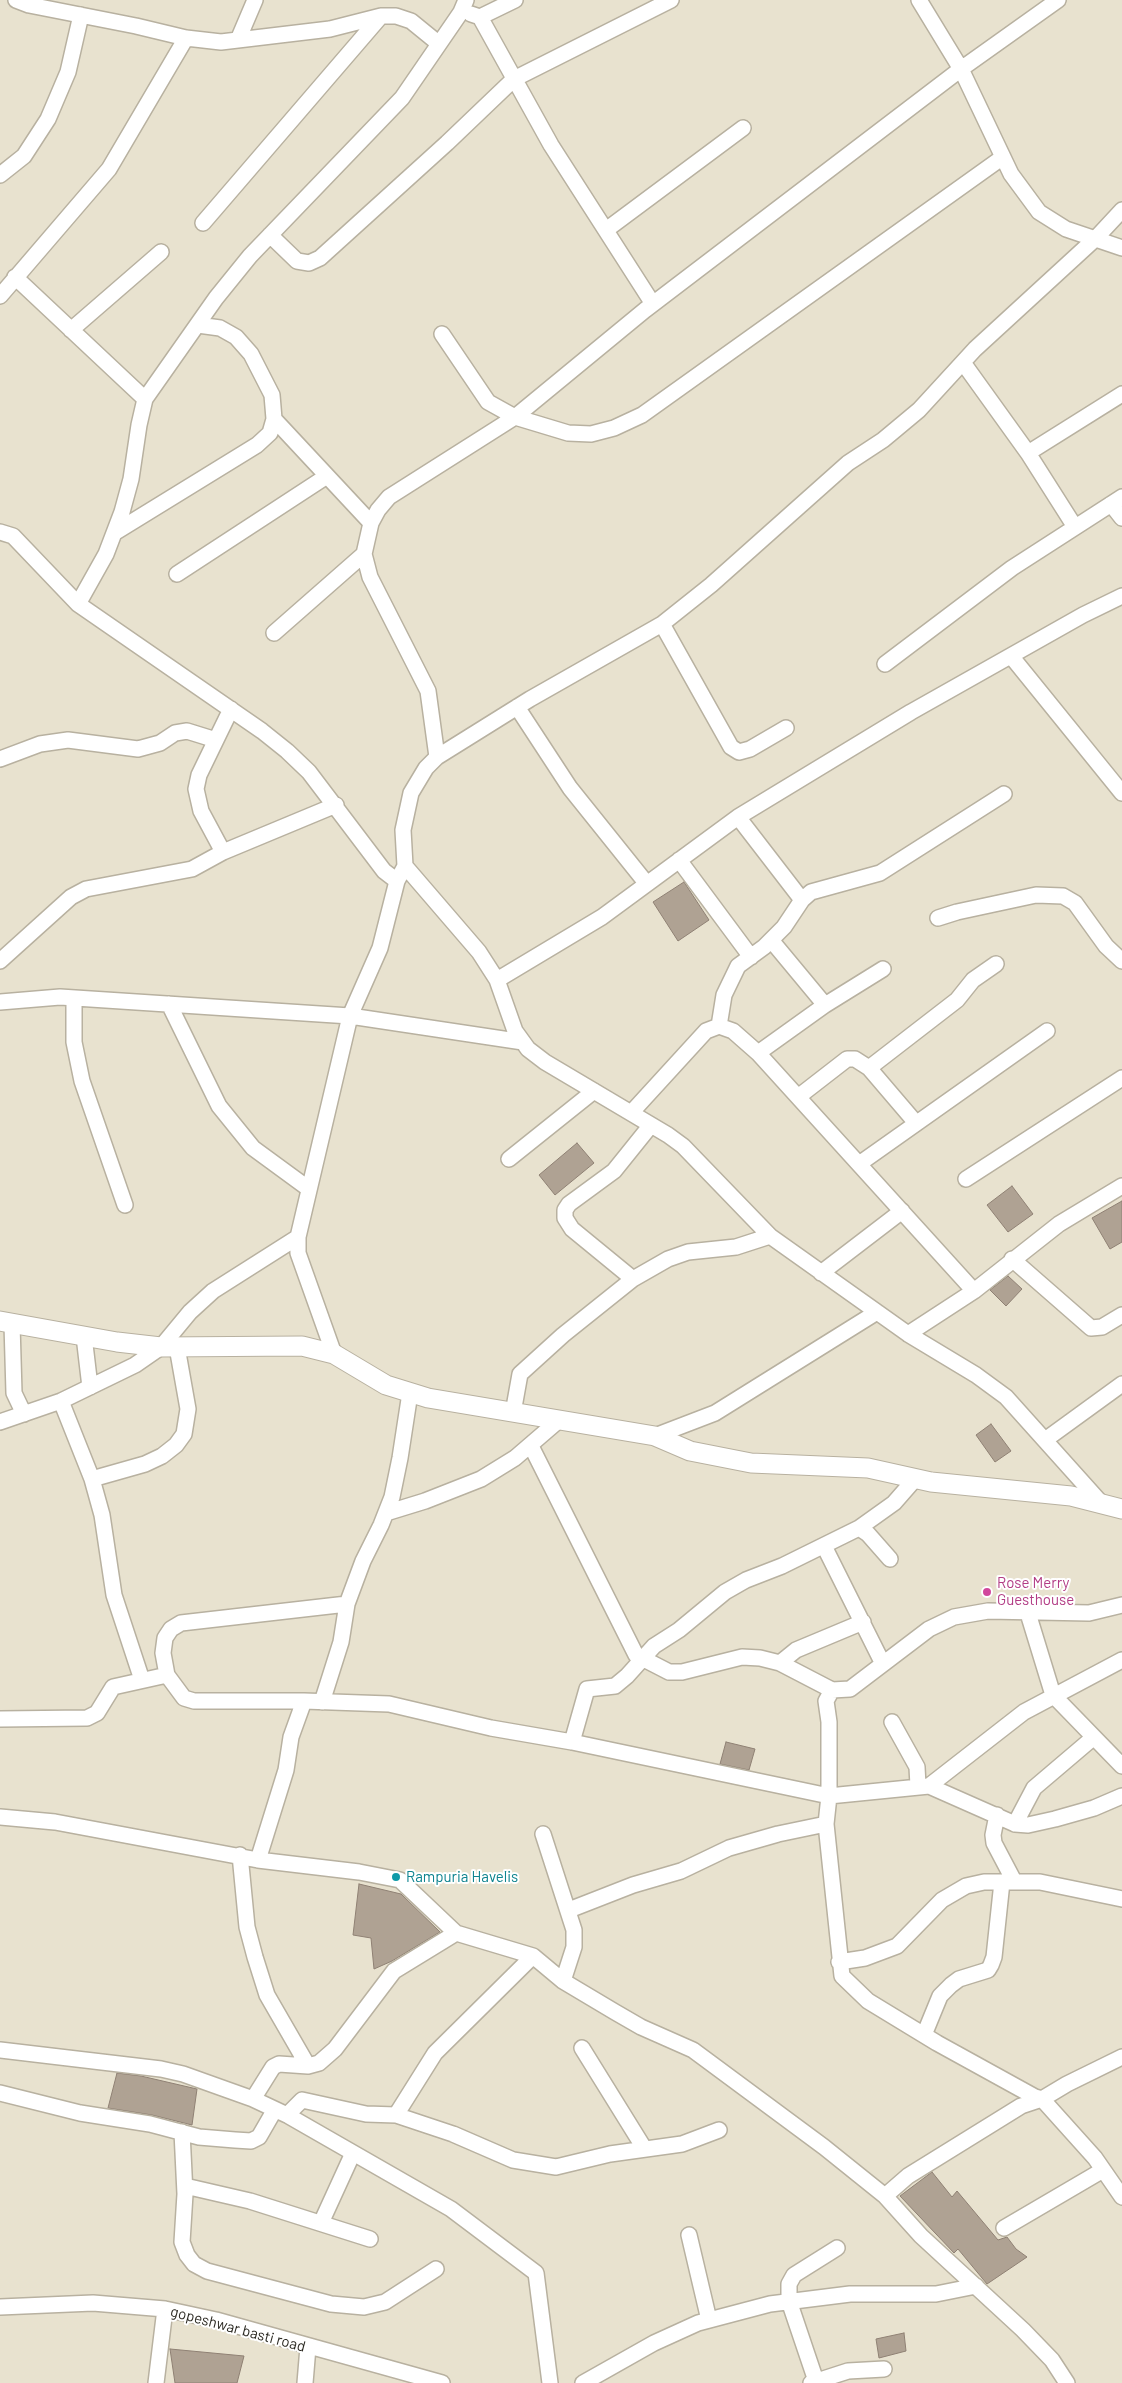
<!DOCTYPE html>
<html>
<head>
<meta charset="utf-8">
<style>
  body { margin:0 }
  canvas { display:block; background:#e8e2cf }
</style>
</head>
<body>
<canvas width="1122" height="2383"></canvas>
<script>
const context = document.querySelector('canvas').getContext('2d');
context.lineJoin = 'round';
function fill(path, color) {
  context.fillStyle = color;
  context.fill(path, 'evenodd');
}
function toPath(rows) {
  const path = new Path2D();
  for (const r of rows) {
    path.moveTo(r[0], r[1]);
    for (let i = 2; i < r.length; i += 2) path.lineTo(r[i], r[i + 1]);
  }
  return path;
}
function trace(path, color, width, dash) {
  context.strokeStyle = color;
  context.lineWidth = width;
  context.lineCap = dash ? 'butt' : 'round';
  context.setLineDash(dash || []);
  context.stroke(path);
}
function drawText(font, color, halo, rows, align = 'center') {
  context.font = font + ' Barlow,sans-serif';
  context.lineWidth = 4;
  context.setLineDash([]);
  context.textBaseline = 'middle';
  context.strokeStyle = halo;
  context.fillStyle = color;
  for (const [text, x, y, turn = 0] of rows) {
    context.save();
    context.translate(x, y);
    context.rotate((+turn || 0) * Math.PI / 180);
    context.textAlign = isNaN(turn) ? turn : align;
    if (halo) context.strokeText(text, 0, 0);
    context.fillText(text, 0, 0);
    context.restore();
  }
}
const building = toPath([
  [684,882,709,920,678,941,653,902,684,882],
  [577,1143,594,1163,555,1195,539,1175,577,1143],
  [1012,1186,1033,1214,1008,1232,987,1205,1012,1186],
  [1122,1201,1122,1242,1110,1249,1092,1218,1122,1201],
  [1008,1276,1022,1289,1006,1306,990,1290,1008,1276],
  [991,1424,1011,1451,995,1462,976,1435,991,1424],
  [726,1742,755,1749,749,1770,720,1764,726,1742],
  [359,1884,401,1894,440,1932,392,1961,374,1969,371,1938,353,1935,359,1884],
  [117,2073,141,2076,197,2089,192,2125,152,2115,108,2108,117,2073],
  [932,2172,952,2197,957,2191,998,2240,1007,2237,1016,2249,1027,2257,987,2284,958,2249,954,2253,900,2196,932,2172],
  [904,2333,906,2351,879,2358,876,2339,904,2333],
  [170,2349,244,2356,237,2383,175,2383,170,2349]
]);
fill(building, '#afa293');
trace(building, '#8f8174', 1);
const minor = toPath([
  [16,0,29,5,136,26,186,38,221,42,330,29,381,16,396,16,411,21,438,43],
  [919,0,961,69,1011,174,1039,212,1066,229,1122,248],
  [471,14,480,17,515,0],
  [480,17,551,145,653,304],
  [238,40,255,0],
  [0,175,24,156,48,119,68,72,81,15],
  [203,223,381,16],
  [606,230,743,128],
  [270,235,297,261,309,263,320,258,447,143,514,79,671,0],
  [15,277,145,399],
  [0,296,109,169,186,38],
  [71,330,161,252],
  [442,334,488,402,515,417,568,433,591,434,614,428,642,415,1003,157],
  [964,364,1028,453,1075,527],
  [274,419,371,523],
  [1028,453,1122,394],
  [1111,504,1122,518],
  [0,532,13,536,78,604,262,731,287,751,309,772,384,871,397,881],
  [114,533,257,445,270,433,274,419,272,395,251,354,236,337,220,328,198,325],
  [177,574,327,476],
  [78,604,106,554,122,512,131,479,139,425,145,399,216,298,250,256,402,98,461,12,466,0],
  [662,624,731,747,739,752,750,749,786,728],
  [274,633,364,554],
  [1011,656,1122,793],
  [885,664,1012,568,1122,497],
  [517,707,570,788,647,884],
  [437,757,428,691,370,577,364,554,371,523,378,510,389,497,515,417,645,310,961,69,1058,0],
  [0,759,40,744,68,740,138,749,160,743,175,733,187,731,216,740],
  [738,817,802,900],
  [223,852,201,811,196,789,199,775,231,709],
  [679,860,751,957],
  [405,866,479,952,497,980,515,1031,528,1049,545,1062,668,1135,683,1146,770,1236,908,1334,976,1375,1006,1397,1102,1504],
  [938,918,957,912,1036,895,1063,896,1075,903,1106,946,1122,961],
  [771,940,825,1005],
  [0,961,71,897,86,889,192,869,223,852,336,805],
  [497,980,602,917,738,817,911,712,1083,615,1122,596],
  [74,998,74,1042,82,1081,125,1205],
  [0,1002,60,997,350,1016,523,1042],
  [169,1004,219,1106,253,1148,309,1189],
  [719,1026,724,995,738,966,764,947,784,927,802,900,811,892,880,873,1004,794],
  [758,1053,825,1005,883,969],
  [869,1068,957,1000,973,980,996,964],
  [798,1097,847,1059,855,1059,869,1068,916,1123],
  [631,1113,706,1031,719,1026,733,1031,758,1053,974,1291],
  [509,1159,594,1091],
  [859,1164,1047,1031],
  [966,1179,1122,1078],
  [1012,1259,1091,1328,1102,1327,1122,1315],
  [821,1273,902,1211],
  [633,1279,572,1229,565,1218,565,1210,569,1204,614,1171,651,1125],
  [12,1324,14,1393,24,1414],
  [908,1334,974,1291,1059,1224,1122,1186],
  [84,1336,90,1387],
  [334,1354,298,1253,298,1237,350,1016,380,948,397,881,405,866,403,830,411,793,426,768,437,757,530,699,662,624,711,585,848,463,883,440,919,410,975,349,1096,238,1122,210],
  [61,1401,92,1479,102,1515,114,1595,142,1680],
  [513,1413,520,1374,563,1335,633,1279,668,1259,688,1252,736,1247,770,1236],
  [0,1422,61,1401,135,1365,161,1347,190,1312,213,1291,298,1237],
  [655,1436,715,1413,877,1312],
  [1045,1440,1122,1384],
  [531,1446,636,1655,669,1672,682,1672,742,1657,760,1658,780,1663,832,1690],
  [92,1479,145,1464,162,1456,176,1445,184,1434,188,1409,177,1347],
  [386,1513,425,1501,481,1479,515,1458,558,1421],
  [859,1528,894,1503,915,1479],
  [824,1546,883,1664],
  [1122,1605,1089,1613,988,1611,954,1617,929,1629,850,1689,832,1690,826,1701,829,1722,829,1796,826,1824,842,1976,868,2001,937,2043,1035,2097,1042,2099,1095,2158,1122,2197],
  [1027,1610,1053,1695,1122,1766],
  [780,1663,796,1650,863,1622],
  [304,1701,194,1701,184,1698,167,1675,163,1653,165,1638,171,1629,181,1623,347,1604],
  [322,1702,341,1642,347,1604,363,1561,381,1525,392,1497,400,1458,410,1393],
  [0,1719,87,1718,97,1713,113,1687,167,1675],
  [892,1722,917,1767,918,1786],
  [572,1742,587,1689,615,1686,627,1676,654,1646,679,1630,725,1592,746,1580,782,1566,859,1528,868,1534,890,1559],
  [929,1786,1024,1712,1122,1660],
  [997,1815,993,1835,994,1843,1014,1881],
  [0,1817,55,1822,258,1860,359,1872,400,1880,456,1933,533,1956,563,1981,615,2012,641,2027,693,2050,824,2147,885,2196,921,2236,1023,2330,1052,2360,1067,2383],
  [1015,1824,1034,1788,1094,1737],
  [543,1834,574,1930,574,1947,563,1981],
  [240,1855,247,1927,255,1957,267,1995,308,2066],
  [258,1860,286,1770,291,1737,304,1701,389,1704,491,1728,572,1742,829,1796,929,1786,1015,1824,1028,1825,1055,1819,1094,1808,1122,1796],
  [569,1910,633,1885,681,1871,729,1848,778,1834,826,1824],
  [839,1962,865,1958,897,1946,942,1900,966,1886,984,1882,1040,1882,1122,1899],
  [924,2035,940,1996,951,1985,959,1979,988,1970,991,1965,994,1957,1002,1882],
  [582,2048,644,2148],
  [0,2050,161,2069,183,2074,253,2099,273,2067,279,2064,308,2066,319,2063,335,2049,394,1971,456,1933],
  [0,2093,80,2113,150,2124,199,2137,235,2140,251,2141,259,2137,274,2111],
  [253,2099,287,2115,451,2209,536,2273,550,2383],
  [287,2115,302,2100,366,2114,396,2115,453,2134,513,2160,556,2167,610,2154,682,2144,719,2130],
  [396,2115,435,2053,533,1956],
  [182,2132,185,2194,182,2242,187,2255,194,2264,207,2271,331,2304,364,2307,385,2302,436,2269],
  [185,2186,250,2201,370,2239],
  [885,2196,908,2176,1021,2106,1042,2099,1067,2084,1122,2057],
  [321,2223,353,2153],
  [1004,2228,1103,2170],
  [689,2235,709,2320],
  [0,2307,93,2303,165,2309,216,2320,442,2383],
  [816,2381,789,2301,789,2284,794,2275,837,2248],
  [156,2383,165,2309],
  [305,2383,308,2347],
  [583,2383,654,2343,698,2323,770,2304,850,2294,936,2294,976,2286],
  [811,2383,848,2371,884,2369]
]);
const tertiary = toPath([
  [0,1321,117,1342,161,1347,302,1346,334,1354,386,1385,428,1398,655,1436,690,1451,751,1463,868,1468,931,1482,1071,1496,1122,1509]
]);
trace(minor, '#b8b1a0', 18);
trace(tertiary, '#b8b1a0', 21);
trace(minor, '#fff', 15);
trace(tertiary, '#fff', 19);
for (const [x, y, r, color] of [
  [987,1592,5,"#d1479c"],
  [396,1877,5,"#0f9aa8"]
]) {
  const dot = new Path2D();
  dot.arc(x, y, r, 0, 2 * Math.PI);
  context.fillStyle = color;
  context.fill(dot);
  trace(dot, '#fff', 2);
}
drawText('15px', '#b23c85', '#fff', [
  ["Rose Merry",997,1583],
  ["Guesthouse",997,1600]
], 'left');
drawText('15px', '#0d838f', '#fff', [
  ["Rampuria Havelis",406,1877]
], 'left');
drawText('15px', '#2b2922', '#fff', [
  ["gopeshwar basti road",238,2329,15]
]);
</script>
</body>
</html>
